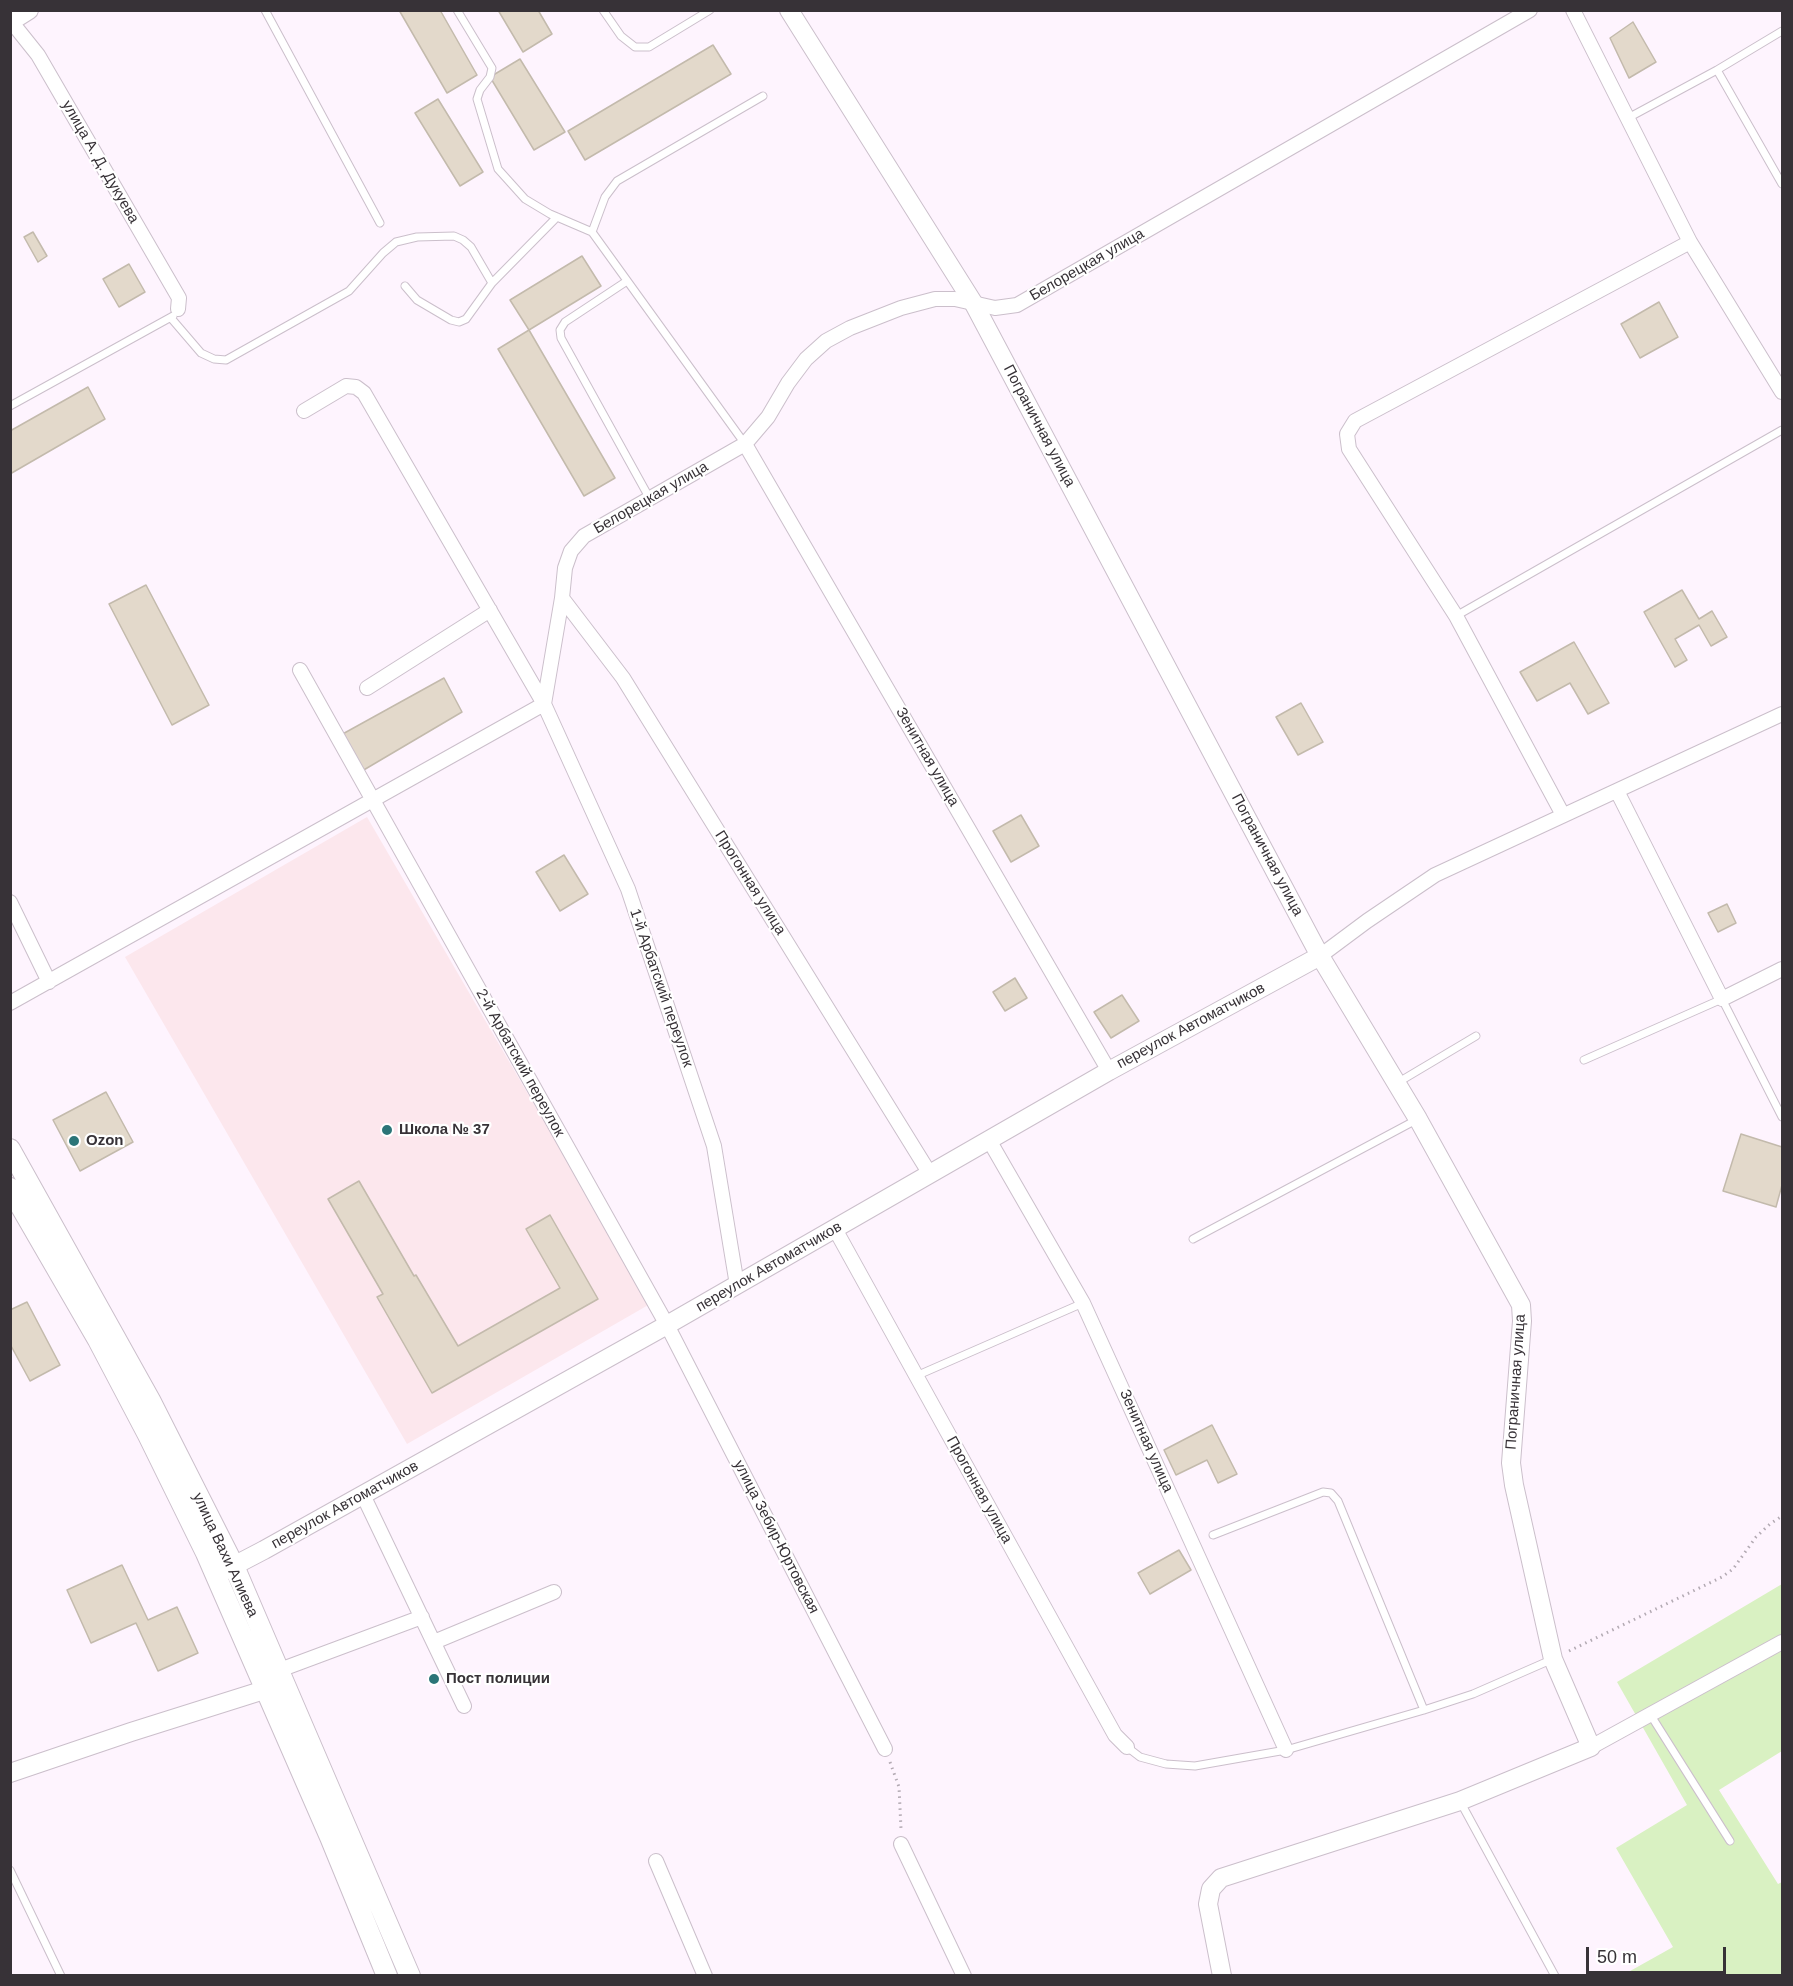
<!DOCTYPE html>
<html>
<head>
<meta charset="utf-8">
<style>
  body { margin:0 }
  #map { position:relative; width:1793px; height:1986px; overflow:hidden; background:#fef4fe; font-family:Helvetica,sans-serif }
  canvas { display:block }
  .frame { position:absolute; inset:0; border:12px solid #373237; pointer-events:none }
  .scale { position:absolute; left:1586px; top:1947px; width:140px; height:27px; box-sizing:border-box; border:3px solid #373237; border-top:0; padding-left:8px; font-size:18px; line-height:21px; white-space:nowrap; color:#373237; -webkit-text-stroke:4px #fff; paint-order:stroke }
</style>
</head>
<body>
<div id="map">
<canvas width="1793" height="1986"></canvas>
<div class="frame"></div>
<div class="scale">50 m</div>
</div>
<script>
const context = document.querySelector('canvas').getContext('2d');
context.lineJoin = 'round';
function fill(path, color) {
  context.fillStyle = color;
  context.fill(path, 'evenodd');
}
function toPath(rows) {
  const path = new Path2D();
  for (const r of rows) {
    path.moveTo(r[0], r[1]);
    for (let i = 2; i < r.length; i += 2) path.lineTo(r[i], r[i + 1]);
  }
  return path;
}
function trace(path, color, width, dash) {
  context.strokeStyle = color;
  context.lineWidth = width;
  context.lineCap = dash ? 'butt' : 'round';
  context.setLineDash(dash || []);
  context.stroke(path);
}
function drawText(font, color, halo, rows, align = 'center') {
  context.font = font + ' Helvetica,sans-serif';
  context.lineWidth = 4.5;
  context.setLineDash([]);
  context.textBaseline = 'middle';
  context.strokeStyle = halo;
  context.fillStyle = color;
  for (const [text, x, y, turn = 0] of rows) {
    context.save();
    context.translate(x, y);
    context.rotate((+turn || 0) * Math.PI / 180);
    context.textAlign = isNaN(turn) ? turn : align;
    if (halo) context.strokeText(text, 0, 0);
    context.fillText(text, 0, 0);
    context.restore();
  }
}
fill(toPath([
  [367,817,650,1304,407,1444,125,957]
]), '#fce7ed');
fill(toPath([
  [1782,1584,1782,1751,1719,1790,1778,1884,1782,1882,1782,1975,1623,1975,1673,1947,1616,1848,1687,1805,1617,1682]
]), '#d9f1c2');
const building = toPath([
  [399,10,440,10,477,75,447,93,399,10],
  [498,10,538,10,552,34,523,52,498,10],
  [1633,22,1656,62,1629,78,1610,38,1633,22],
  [713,45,731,74,585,160,568,131,713,45],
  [520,59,565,132,534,150,490,77,520,59],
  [438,99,483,172,460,186,415,113,438,99],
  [33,232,47,256,38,262,24,237,33,232],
  [582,256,601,286,529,330,510,300,582,256],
  [129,264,145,292,119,307,103,279,129,264],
  [1659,302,1678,337,1640,358,1621,324,1659,302],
  [529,330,615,478,584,496,498,349,529,330],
  [88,387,105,419,10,474,10,431,88,387],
  [146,585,209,705,172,725,109,604,146,585],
  [1682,590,1699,619,1712,611,1727,637,1711,646,1699,625,1675,639,1687,660,1675,667,1644,612,1682,590],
  [1574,642,1609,703,1588,714,1570,683,1537,701,1520,672,1574,642],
  [444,678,462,712,362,771,339,736,444,678],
  [1301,703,1323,742,1298,755,1276,717,1301,703],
  [1021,815,1039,846,1011,862,993,831,1021,815],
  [564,855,588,894,560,911,536,872,564,855],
  [1727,904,1736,923,1718,932,1708,913,1727,904],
  [1015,978,1027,998,1005,1011,993,992,1015,978],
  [1122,995,1139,1021,1111,1038,1094,1012,1122,995],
  [106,1092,133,1142,80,1171,53,1120,106,1092],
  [1741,1134,1782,1147,1782,1185,1776,1207,1723,1191,1741,1134],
  [359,1181,414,1276,416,1275,458,1346,560,1288,526,1229,550,1215,598,1299,432,1393,377,1297,383,1294,328,1199,359,1181],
  [27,1302,60,1365,30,1381,10,1344,10,1310,27,1302],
  [1212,1425,1237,1474,1218,1483,1207,1460,1176,1475,1164,1450,1212,1425],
  [1179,1550,1191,1570,1150,1594,1138,1573,1179,1550],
  [122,1565,148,1620,177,1607,198,1653,158,1671,136,1623,91,1643,67,1590,122,1565]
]);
fill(building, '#e3d9cb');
trace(building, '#c3baac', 1.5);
const service = toPath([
  [265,10,380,223],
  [457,10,492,68,490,77,480,90,477,99,498,169,525,199,550,214,592,232],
  [603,10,621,36,635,47,649,47,710,10],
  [1782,31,1717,70,1782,184],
  [1628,118,1717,70],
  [627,281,565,322,560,330,561,338,650,499],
  [405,286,417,300,451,320,459,322,466,319,492,283],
  [171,318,201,353,214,359,226,360,349,291,383,253,396,242,417,237,454,236,463,240,471,247,492,283,557,217],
  [10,406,173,316],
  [745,444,592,232,605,197,617,181,763,96],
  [1456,616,1782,430],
  [1584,1060,1722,999,1782,1117],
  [1397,1083,1476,1036],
  [1193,1239,1418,1119],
  [916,1376,1083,1303],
  [1213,1535,1323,1492,1331,1493,1338,1501,1424,1710],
  [1650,1714,1730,1841],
  [1127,1747,1140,1757,1166,1764,1195,1766,1286,1750,1424,1710,1473,1694,1553,1659],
  [1461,1803,1555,1976],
  [10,1870,61,1976]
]);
const minor = toPath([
  [1573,10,1690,242,1782,392],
  [10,20,38,55,179,298,178,309],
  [304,411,346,386,356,387,364,393,544,704,628,889,714,1146,737,1285],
  [745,444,1109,1071],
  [562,598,623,678,930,1174],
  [300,670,667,1325,885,1749],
  [367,688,490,610],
  [544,704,562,598,565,568,571,551,584,536,745,444,768,417,788,383,806,359,826,341,850,328,901,308,935,299,955,299,995,308,1017,305,1530,10],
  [1617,791,1722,999,1782,969],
  [1563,815,1456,616,1349,449,1347,434,1355,421,1690,242],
  [10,902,49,982],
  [1320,956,1367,921,1435,875,1782,714],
  [10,1003,544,704],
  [989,1140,1083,1303,1286,1750],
  [835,1229,1115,1735,1127,1747],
  [363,1495,464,1706],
  [434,1642,554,1592],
  [277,1671,422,1617],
  [1591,1747,1782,1642],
  [901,1844,964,1976],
  [656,1861,705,1976]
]);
const tertiary = toPath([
  [789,10,974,304,1320,956,1418,1119,1521,1305,1522,1321,1511,1463,1514,1485,1553,1659,1591,1747,1460,1801,1221,1878,1211,1889,1208,1904,1222,1976],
  [10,22,29,10],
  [220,1573,264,1550,667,1325,1109,1071,1320,956],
  [10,1773,131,1732,280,1685]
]);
const secondary = toPath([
  [10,1149,150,1400,234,1566,410,1976],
  [10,1188,98,1340,148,1435,206,1553,330,1837,387,1976]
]);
trace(service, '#cbbfcb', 9);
trace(minor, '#cbbfcb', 16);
trace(tertiary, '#cbbfcb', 20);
trace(secondary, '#cbbfcb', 22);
trace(toPath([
  [1569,1651,1722,1577,1733,1569,1756,1537,1770,1524,1782,1516],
  [890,1762,899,1787,901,1829]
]), '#b3aab3', 3, [1.5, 4.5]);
trace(service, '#fff', 7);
trace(minor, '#fff', 14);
trace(tertiary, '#fff', 18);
trace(secondary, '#fff', 20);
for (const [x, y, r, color] of [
  [387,1130,6,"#2b7578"],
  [74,1141,6,"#2b7578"],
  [434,1679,6,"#2b7578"]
]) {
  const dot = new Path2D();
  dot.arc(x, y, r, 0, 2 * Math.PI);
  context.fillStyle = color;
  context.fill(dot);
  trace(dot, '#fff', 2);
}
drawText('15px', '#373237', '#fff', [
  ["улица А. Д. Дукуева",100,162,60],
  ["Белорецкая улица",1087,265,-30],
  ["Пограничная улица",1039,426,62],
  ["Белорецкая улица",651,498,-30],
  ["Зенитная улица",927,757,60],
  ["Пограничная улица",1267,855,62],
  ["Прогонная улица",750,883,58],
  ["1-й Арбатский переулок",661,988,71],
  ["переулок Автоматчиков",1191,1026,-28],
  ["2-й Арбатский переулок",520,1063,61],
  ["переулок Автоматчиков",769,1267,-30],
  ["Пограничная улица",1516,1382,-86],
  ["Зенитная улица",1146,1441,66],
  ["Прогонная улица",979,1490,61],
  ["переулок Автоматчиков",345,1505,-29],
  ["улица Зебир-Юртовская",776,1537,63],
  ["улица Вахи Алиева",225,1555,65]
]);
drawText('bold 15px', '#373237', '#fff', [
  ["Школа № 37",399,1130],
  ["Ozon",86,1141],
  ["Пост полиции",446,1679]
], 'left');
</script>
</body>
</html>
